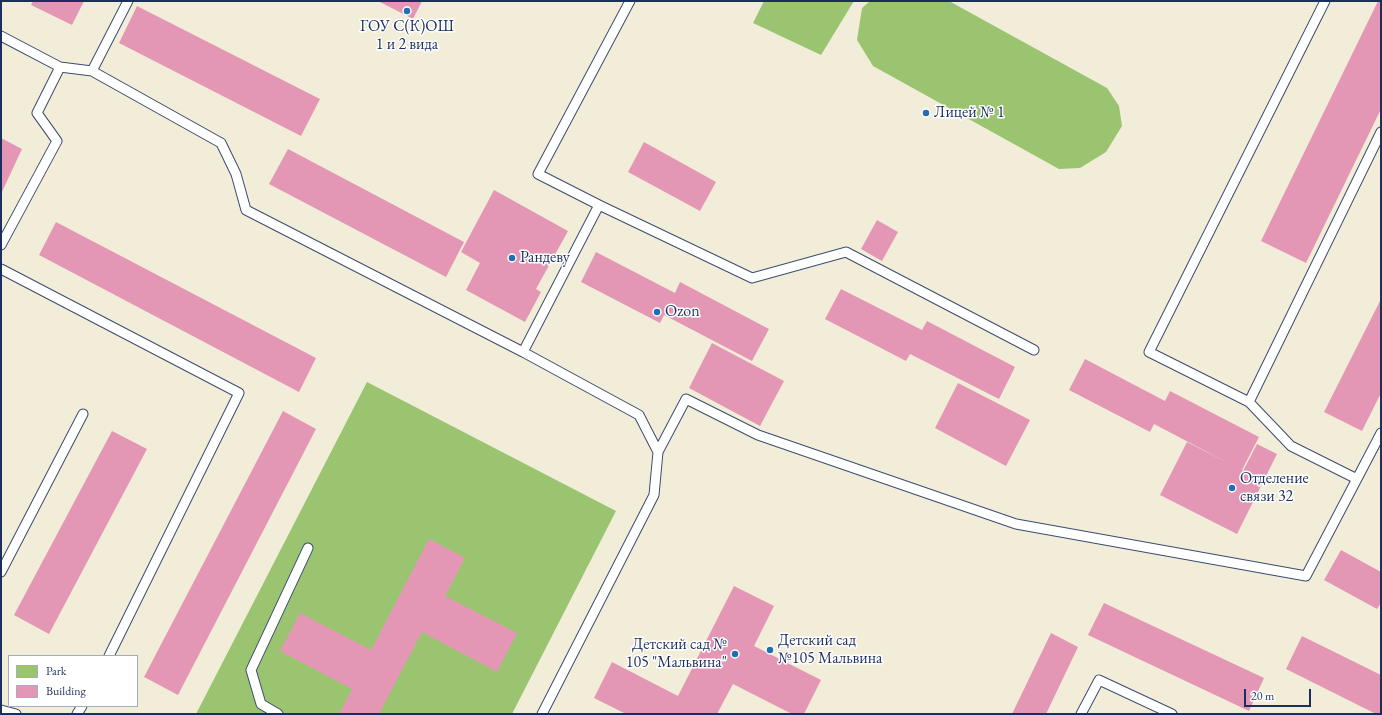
<!DOCTYPE html>
<html>
<head>
<meta charset="utf-8">
<style>
  body { margin:0 }
  #map { position:relative; width:1382px; height:715px; overflow:hidden; background:#f2edd8; font-family:"EB Garamond",serif }
  canvas { display:block }
  .frame { position:absolute; inset:0; border:2px solid #1b2f5e; pointer-events:none }
  .legend { position:absolute; left:8px; top:655px; width:130px; height:52px; box-sizing:border-box; background:#fff; border:1px solid #a4acbf; margin:0; padding:5px 7px; list-style:none; font-size:12px; color:#1b2f5e }
  .legend li { display:flex; align-items:center; gap:8px; height:20px }
  .legend b { width:20px; border:1px solid #a4acbf }
  .scale { position:absolute; left:1244px; top:689px; width:67px; height:18px; box-sizing:border-box; border:2px solid #1b2f5e; border-top:0; padding-left:5px; font-size:12px; line-height:14px; white-space:nowrap; color:#1b2f5e; -webkit-text-stroke:3px #fff; paint-order:stroke }
</style>
</head>
<body>
<div id="map">
<canvas width="1382" height="715"></canvas>
<div class="frame"></div>
<ul class="legend">
<li><b style="height:11px;background:#9bc471"></b>Park</li>
<li><b style="height:11px;background:#e497b5"></b>Building</li>
</ul>
<div class="scale">20 m</div>
</div>
<script>
const context = document.querySelector('canvas').getContext('2d');
context.lineJoin = 'round';
function fill(path, color) {
  context.fillStyle = color;
  context.fill(path, 'evenodd');
}
function toPath(rows) {
  const path = new Path2D();
  for (const r of rows) {
    path.moveTo(r[0], r[1]);
    for (let i = 2; i < r.length; i += 2) path.lineTo(r[i], r[i + 1]);
  }
  return path;
}
function trace(path, color, width, dash) {
  context.strokeStyle = color;
  context.lineWidth = width;
  context.lineCap = dash ? 'butt' : 'round';
  context.setLineDash(dash || []);
  context.stroke(path);
}
function drawText(font, color, halo, rows, align = 'center') {
  context.font = font + ' "EB Garamond",serif';
  context.lineWidth = 3;
  context.setLineDash([]);
  context.textBaseline = 'middle';
  context.strokeStyle = halo;
  context.fillStyle = color;
  for (const [text, x, y, turn = 0] of rows) {
    context.save();
    context.translate(x, y);
    context.rotate((+turn || 0) * Math.PI / 180);
    context.textAlign = isNaN(turn) ? turn : align;
    if (halo) context.strokeText(text, 0, 0);
    context.fillText(text, 0, 0);
    context.restore();
  }
}
fill(toPath([
  [764,1,854,1,821,55,753,23],
  [870,1,949,1,1107,88,1119,106,1122,126,1106,152,1080,168,1059,169,873,66,857,40,862,8],
  [367,382,616,511,512,714,196,714]
]), '#9bc471');
fill(toPath([
  [33,1,84,1,72,25,31,5],
  [381,1,422,1,413,19,380,2],
  [1378,1,1381,1,1381,109,1306,263,1261,241],
  [137,6,320,99,301,136,119,43],
  [1,138,22,149,1,194],
  [644,142,716,182,700,211,628,172],
  [288,149,464,242,446,277,269,184],
  [494,190,568,231,536,289,541,292,525,322,466,290,480,263,461,252],
  [877,220,898,232,882,261,861,249],
  [56,222,316,358,299,392,39,255],
  [596,252,675,293,680,282,769,329,752,361,664,315,660,323,581,282],
  [841,289,922,330,927,321,1015,367,999,399,910,354,906,361,825,319],
  [1381,299,1381,393,1362,431,1324,412],
  [712,343,784,381,760,426,689,388],
  [1085,359,1165,401,1170,391,1259,437,1242,470,1243,471,1257,444,1277,454,1237,534,1160,495,1187,442,1230,464,1154,424,1150,432,1069,390],
  [958,383,1030,420,1006,466,935,428],
  [283,411,316,429,178,695,144,677],
  [112,431,147,449,49,634,14,615],
  [429,539,465,558,445,596,517,633,497,672,422,632,379,714,339,714,352,689,280,651,300,613,371,650],
  [1341,550,1381,572,1381,603,1377,609,1324,580],
  [734,586,774,606,754,646,821,680,804,714,792,714,733,684,717,714,626,714,594,698,612,662,678,696],
  [1104,603,1264,678,1249,711,1088,635],
  [1051,633,1078,647,1046,714,1012,714],
  [1302,636,1381,675,1381,714,1376,714,1286,669]
]), '#e497b5');
const service = toPath([
  [1325,1,1149,352,1249,402,1381,132],
  [1,36,60,67,92,71,221,143,236,174,246,210,523,352,639,415,658,452,654,495,542,714],
  [92,71,128,1],
  [599,205,752,278,846,252,1034,350],
  [1,245,57,141,37,113,60,67],
  [1,269,239,393,109,656],
  [523,352,599,205,538,174,630,1],
  [1249,402,1291,446,1357,479],
  [658,452,686,399,758,435,1016,524,1306,576,1381,433],
  [1,572,83,414],
  [1,710,16,714],
  [77,714,82,706],
  [278,714,261,704,251,670,308,548],
  [1081,714,1099,680,1172,714]
]);
trace(service, '#3b4c70', 11);
trace(service, '#fff', 9);
for (const [x, y, r, color] of [
  [407,11,4,"#1f6fb2"],
  [926,113,4,"#1f6fb2"],
  [512,258,4,"#1f6fb2"],
  [657,312,4,"#1f6fb2"],
  [1232,488,4,"#1f6fb2"],
  [770,650,4,"#1f6fb2"],
  [735,654,4,"#1f6fb2"]
]) {
  const dot = new Path2D();
  dot.arc(x, y, r, 0, 2 * Math.PI);
  context.fillStyle = color;
  context.fill(dot);
  trace(dot, '#fff', 1.5);
}
drawText('16px', '#1b2f5e', '#fff', [
  ["ГОУ С(К)ОШ",407,27,"center"],
  ["1 и 2 вида",407,45,"center"],
  ["Лицей № 1",934,113],
  ["Рандеву",520,258],
  ["Ozon",665,312],
  ["Отделение",1240,479],
  ["связи 32",1240,497],
  ["Детский сад",778,641],
  ["№105 Мальвина",778,659],
  ["Детский сад №",727,645,"right"],
  ["105 \"Мальвина\"",727,663,"right"]
], 'left');
</script>
</body>
</html>
